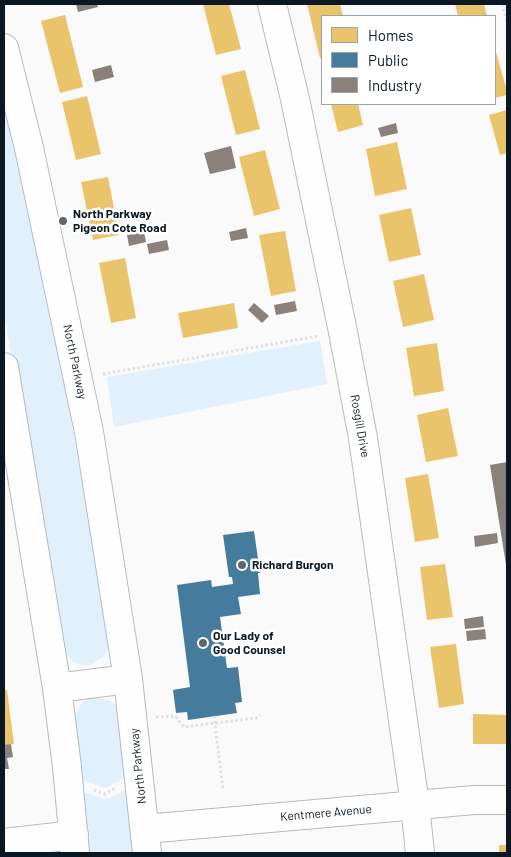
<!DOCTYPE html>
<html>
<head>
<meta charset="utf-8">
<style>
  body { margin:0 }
  #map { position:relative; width:511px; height:857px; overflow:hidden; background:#fafafa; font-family:Barlow,sans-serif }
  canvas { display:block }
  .frame { position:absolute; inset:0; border:5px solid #0c1821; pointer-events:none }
  .legend { position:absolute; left:321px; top:15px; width:175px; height:90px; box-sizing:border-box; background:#fff; border:1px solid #9ea3a6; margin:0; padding:6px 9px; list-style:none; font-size:15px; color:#0c1821 }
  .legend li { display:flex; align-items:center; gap:10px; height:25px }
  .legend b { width:25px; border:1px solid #9ea3a6 }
</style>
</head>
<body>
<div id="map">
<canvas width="511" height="857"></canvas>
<div class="frame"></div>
<ul class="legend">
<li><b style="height:14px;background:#e9c46a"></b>Homes</li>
<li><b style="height:14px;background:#457b9d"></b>Public</li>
<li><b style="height:14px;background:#8a817c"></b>Industry</li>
</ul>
</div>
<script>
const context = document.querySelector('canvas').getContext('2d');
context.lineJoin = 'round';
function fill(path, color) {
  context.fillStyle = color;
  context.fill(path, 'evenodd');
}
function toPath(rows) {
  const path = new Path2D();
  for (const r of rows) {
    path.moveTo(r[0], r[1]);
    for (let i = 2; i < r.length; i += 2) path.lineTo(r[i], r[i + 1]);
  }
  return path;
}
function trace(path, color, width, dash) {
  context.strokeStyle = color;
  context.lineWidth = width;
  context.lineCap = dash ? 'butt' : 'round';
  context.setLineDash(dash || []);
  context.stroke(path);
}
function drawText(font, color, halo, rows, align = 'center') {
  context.font = font + ' Barlow,sans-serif';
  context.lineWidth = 5;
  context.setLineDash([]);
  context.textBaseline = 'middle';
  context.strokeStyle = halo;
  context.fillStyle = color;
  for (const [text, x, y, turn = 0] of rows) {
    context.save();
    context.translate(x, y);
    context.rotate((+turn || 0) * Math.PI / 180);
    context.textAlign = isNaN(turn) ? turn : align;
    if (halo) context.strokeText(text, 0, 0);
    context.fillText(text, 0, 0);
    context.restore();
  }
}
fill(toPath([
  [4,101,29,204,60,355,109,641,108,649,104,656,90,665,82,665,74,662,68,657,64,649,4,313],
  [320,341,327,384,114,427,107,377],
  [94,697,109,700,115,705,118,711,128,779,123,779,105,788,82,780,74,717,81,704,87,699],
  [125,790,130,790,137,853,88,853,83,794,88,793,103,799,110,798]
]), '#e0f0fc');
fill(toPath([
  [203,4,229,4,241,49,216,55],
  [307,4,340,4,343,16,322,16,322,58,320,58],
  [455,4,484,4,487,16,458,16],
  [65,15,83,87,60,93,41,21],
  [495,52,496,52,507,91,507,95,495,98],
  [245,70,260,129,236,135,221,76],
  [87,96,101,154,76,160,62,102],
  [331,104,358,104,363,125,338,132],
  [507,110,507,153,500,155,489,115],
  [397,142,407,189,375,196,366,149],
  [265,150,280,209,254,216,239,157],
  [108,177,119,235,93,240,81,182],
  [411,208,421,255,389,262,379,215],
  [285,231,296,291,271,296,259,235],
  [125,258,136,318,111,323,99,263],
  [424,274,434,320,403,327,393,281],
  [234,303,238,328,183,338,178,313],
  [437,343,444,391,414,396,406,348],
  [448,408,458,456,426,462,417,415],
  [428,474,439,538,415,542,405,478],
  [445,564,453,617,427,620,420,567],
  [456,644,464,704,439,708,430,647],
  [7,690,14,744,4,745,4,691],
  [473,714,507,715,507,744,473,744],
  [499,845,507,845,507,853,499,853]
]), '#e9c46a');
fill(toPath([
  [254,531,260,573,258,573,260,594,238,597,241,614,220,617,227,668,238,667,242,702,235,703,237,713,188,720,187,712,176,713,173,690,190,687,177,585,211,580,212,587,233,584,232,577,229,577,223,535]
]), '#457b9d');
fill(toPath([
  [76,4,97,4,98,7,78,12],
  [111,65,114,77,95,82,92,70],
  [396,123,398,133,381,137,378,128],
  [231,146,236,168,210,174,204,153],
  [246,228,248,238,231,241,229,232],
  [144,232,146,242,129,246,127,235],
  [167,240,169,250,149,254,147,244],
  [295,301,297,311,276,315,274,305],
  [254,303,269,316,262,323,248,310],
  [507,462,507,565,506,565,490,465],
  [497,533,498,543,475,547,474,536],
  [483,616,484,627,465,629,464,619],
  [485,629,486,639,467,641,466,631],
  [11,744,13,757,7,758,9,769,4,769,4,745]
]), '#8a817c');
const minor = toPath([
  [272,4,295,99,343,332,363,438,415,805,420,853],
  [4,48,29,148,89,432,128,679,147,853],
  [4,367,57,688,67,767,75,853],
  [57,688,128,679],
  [145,829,474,800,507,800],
  [4,843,74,835]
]);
trace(minor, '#b5bbbf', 30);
trace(toPath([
  [502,4,507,22],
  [103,374,318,336],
  [214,716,223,790],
  [156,717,175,716,184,727,256,718,260,715],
  [94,790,105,794,115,788]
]), '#e0e0e0', 3, [2.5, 2.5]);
trace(minor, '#fefefe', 28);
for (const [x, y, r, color] of [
  [63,221,5,"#5f676d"],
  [242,565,5,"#5f676d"],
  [203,643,5,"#5f676d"]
]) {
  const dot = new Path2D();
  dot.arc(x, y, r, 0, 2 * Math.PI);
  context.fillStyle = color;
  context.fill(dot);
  trace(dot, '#fff', 2);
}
drawText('bold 12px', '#0c1821', '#fff', [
  ["North Parkway",73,214],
  ["Pigeon Cote Road",73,228],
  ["Richard Burgon",252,565],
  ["Our Lady of",213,636],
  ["Good Counsel",213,650]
], 'left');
drawText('12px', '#0c1821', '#fff', [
  ["North Parkway",75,362,78],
  ["Rosgill Drive",360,426,80],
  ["North Parkway",138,766,-96],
  ["Kentmere Avenue",326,813,-5]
]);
</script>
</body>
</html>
